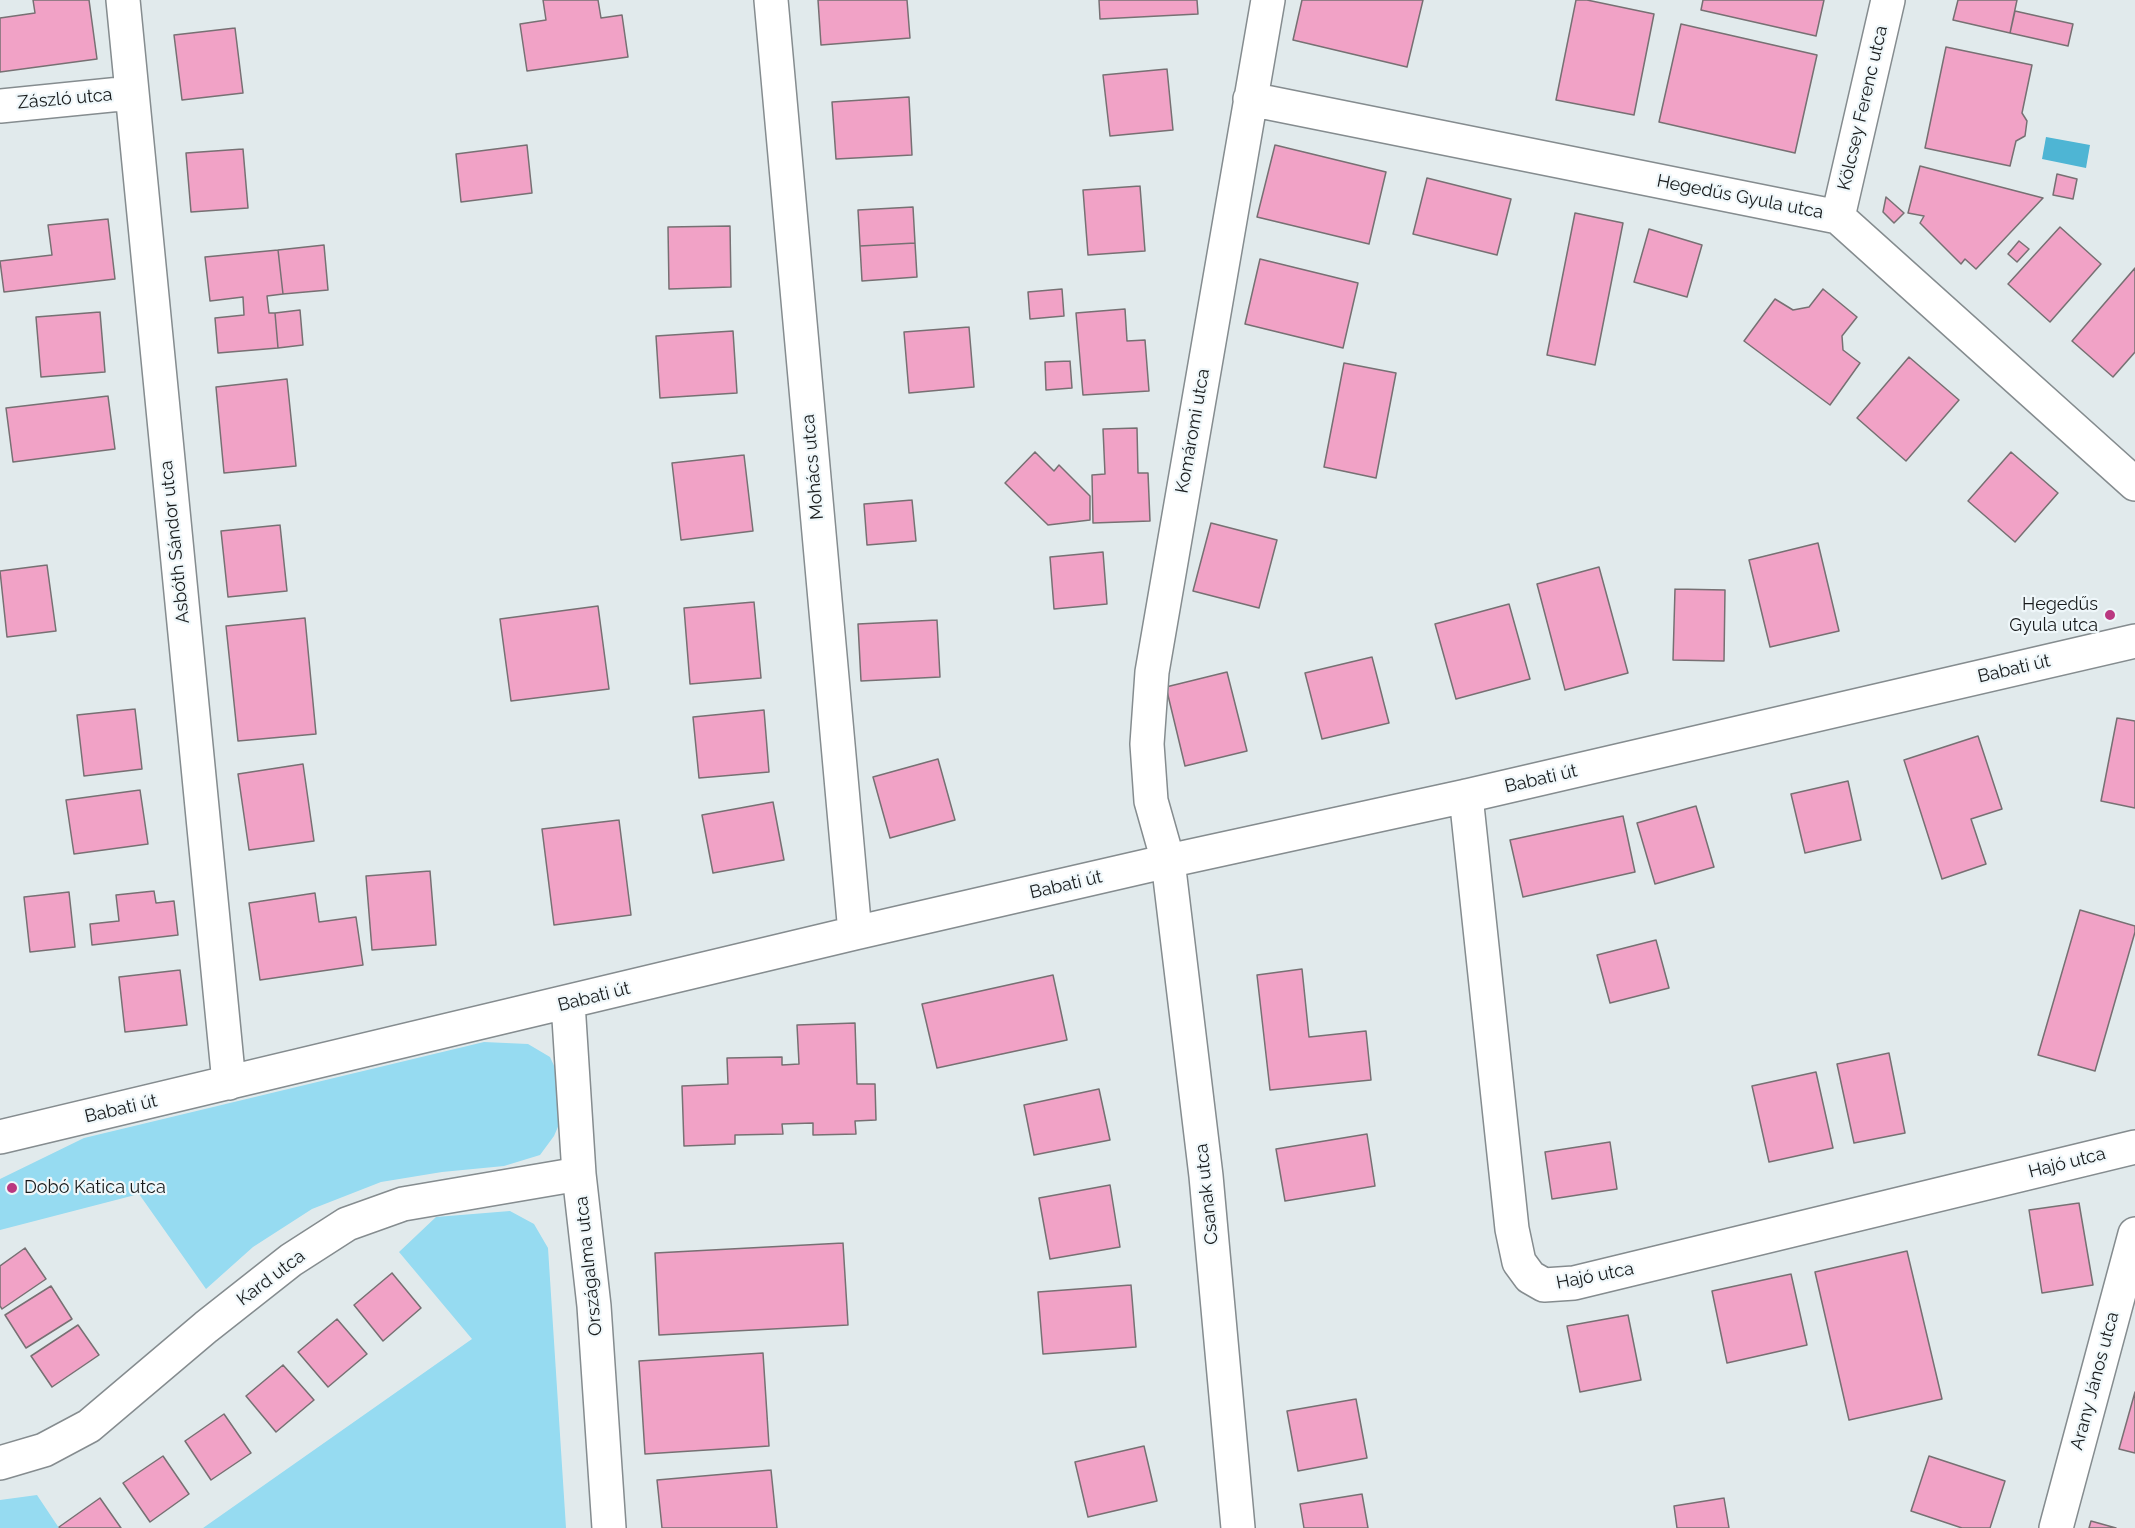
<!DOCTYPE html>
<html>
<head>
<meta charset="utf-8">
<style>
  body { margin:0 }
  canvas { display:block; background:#e1eaec }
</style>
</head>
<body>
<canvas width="2135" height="1528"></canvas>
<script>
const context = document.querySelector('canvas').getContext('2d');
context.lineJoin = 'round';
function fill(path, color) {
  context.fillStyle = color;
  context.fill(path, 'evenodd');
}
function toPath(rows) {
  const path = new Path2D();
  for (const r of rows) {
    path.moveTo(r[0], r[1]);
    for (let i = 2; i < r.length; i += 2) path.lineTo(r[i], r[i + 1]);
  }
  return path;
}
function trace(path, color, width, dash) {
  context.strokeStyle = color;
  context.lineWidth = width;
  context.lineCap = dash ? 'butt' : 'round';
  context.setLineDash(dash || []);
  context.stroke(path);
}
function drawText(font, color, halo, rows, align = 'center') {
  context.font = font + ' Raleway,sans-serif';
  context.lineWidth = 4.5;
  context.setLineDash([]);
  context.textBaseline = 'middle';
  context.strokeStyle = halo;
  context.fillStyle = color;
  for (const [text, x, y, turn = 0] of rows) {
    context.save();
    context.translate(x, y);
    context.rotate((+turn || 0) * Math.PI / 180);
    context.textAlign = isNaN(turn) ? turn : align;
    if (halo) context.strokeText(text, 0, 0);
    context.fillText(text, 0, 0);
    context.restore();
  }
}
fill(toPath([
  [484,1042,528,1044,550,1057,564,1087,564,1113,554,1136,540,1155,504,1166,442,1172,381,1182,312,1209,253,1247,206,1289,139,1194,0,1230,0,1179,84,1138],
  [510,1211,534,1224,548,1248,566,1528,203,1528,472,1339,399,1252,436,1217],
  [37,1495,59,1528,0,1528,0,1500]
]), '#96dbf1');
fill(toPath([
  [2046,137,2090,145,2086,168,2042,159]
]), '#4eb5d4');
const building = toPath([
  [33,0,89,0,97,59,0,72,0,18,35,13,33,0],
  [543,0,598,0,601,18,622,15,628,57,527,71,520,24,546,20,543,0],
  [818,0,907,0,910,38,821,45,818,0],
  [1099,0,1197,0,1198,14,1100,19,1099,0],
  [1302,0,1423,0,1407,67,1293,40,1302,0],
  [1576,0,1587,0,1654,14,1634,115,1556,100,1576,0],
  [1703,0,1824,0,1816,36,1701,10,1703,0],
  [1958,0,2017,0,2010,33,1953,20,1958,0],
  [2015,11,2073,24,2068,46,2010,33,2015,11],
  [1681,24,1817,55,1795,153,1659,122,1681,24],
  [235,28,243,93,182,100,174,35,235,28],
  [1946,47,2032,65,2022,113,2027,121,2025,136,2016,141,2010,166,1925,148,1946,47],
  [1167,69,1173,130,1110,136,1103,75,1167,69],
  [909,97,912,155,836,159,832,102,909,97],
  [527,145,532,193,461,202,456,154,527,145],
  [1275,145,1386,172,1369,244,1257,217,1275,145],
  [243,149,248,208,191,212,186,153,243,149],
  [1920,166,2043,198,1976,269,1965,259,1961,264,1920,223,1924,216,1908,213,1920,166],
  [2057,174,2077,179,2073,199,2053,195,2057,174],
  [1427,178,1511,199,1497,255,1413,234,1427,178],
  [1140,186,1145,251,1088,255,1083,190,1140,186],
  [1886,197,1904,213,1894,223,1883,212,1886,197],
  [913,207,915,243,860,246,858,210,913,207],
  [1575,213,1623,223,1595,365,1547,355,1575,213],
  [108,219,115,279,4,292,0,261,52,255,48,225,108,219],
  [730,226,731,287,669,289,668,227,730,226],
  [2060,227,2101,264,2050,322,2008,284,2060,227],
  [1649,229,1702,245,1687,297,1634,282,1649,229],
  [2019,241,2029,249,2017,262,2008,254,2019,241],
  [915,243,917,277,862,281,860,246,915,243],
  [324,245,328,290,283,294,278,250,324,245],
  [278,250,283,294,267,296,269,313,275,313,278,348,218,353,215,318,244,315,243,297,210,301,205,257,278,250],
  [1260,259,1358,283,1343,348,1245,324,1260,259],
  [2135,268,2135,352,2113,377,2072,341,2135,268],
  [1062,289,1064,316,1030,319,1028,292,1062,289],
  [1823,289,1857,317,1842,336,1843,350,1860,363,1830,405,1744,341,1775,299,1793,310,1809,307,1823,289],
  [1125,309,1127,341,1145,340,1149,391,1083,395,1076,313,1125,309],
  [300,310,303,345,278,348,275,313,300,310],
  [100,312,105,372,41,377,36,317,100,312],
  [969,327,974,387,909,393,904,332,969,327],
  [733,331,737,393,660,398,656,336,733,331],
  [1909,357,1959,400,1906,461,1857,418,1909,357],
  [1070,361,1072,388,1046,390,1045,362,1070,361],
  [1344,363,1396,373,1376,478,1324,467,1344,363],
  [287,379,296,466,224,473,216,387,287,379],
  [108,396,115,449,13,462,6,408,108,396],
  [1137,428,1138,473,1148,473,1150,521,1093,523,1092,475,1105,474,1103,429,1137,428],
  [1035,452,1054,471,1059,465,1090,496,1090,520,1048,525,1005,483,1035,452],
  [2011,452,2058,493,2015,542,1968,501,2011,452],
  [744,455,753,531,681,540,672,463,744,455],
  [912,500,916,541,867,545,864,504,912,500],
  [1211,523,1277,540,1259,608,1193,591,1211,523],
  [280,525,287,591,228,597,221,531,280,525],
  [1818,543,1839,631,1770,647,1749,560,1818,543],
  [1103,552,1107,604,1054,609,1050,557,1103,552],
  [47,565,56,631,7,637,0,571,47,565],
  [1599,567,1628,673,1565,690,1537,584,1599,567],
  [1675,589,1725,590,1724,661,1673,660,1675,589],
  [754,602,761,678,690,684,684,608,754,602],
  [1509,604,1530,679,1456,699,1435,624,1509,604],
  [598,606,609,689,511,701,500,619,598,606],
  [305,618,316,734,238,741,226,626,305,618],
  [937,620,940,677,861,681,858,624,937,620],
  [1372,657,1389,723,1322,739,1305,673,1372,657],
  [1227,672,1247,751,1185,766,1166,687,1227,672],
  [135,709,142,769,84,776,77,715,135,709],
  [764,710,769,772,699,778,693,717,764,710],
  [2117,718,2135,721,2135,808,2101,801,2117,718],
  [1978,736,2002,809,1971,819,1986,864,1942,879,1904,760,1978,736],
  [938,759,955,820,890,838,873,777,938,759],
  [303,764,314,841,249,850,238,774,303,764],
  [1848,781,1861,840,1805,853,1791,794,1848,781],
  [140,790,148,844,74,854,66,800,140,790],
  [773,802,784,860,713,873,702,815,773,802],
  [1696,806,1714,867,1655,884,1637,823,1696,806],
  [1623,816,1635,872,1523,897,1510,840,1623,816],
  [619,820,631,915,554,925,542,829,619,820],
  [430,871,436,945,372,950,366,876,430,871],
  [154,891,156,903,174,901,178,935,92,945,90,924,119,921,116,895,154,891],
  [69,892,75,947,30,952,24,897,69,892],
  [315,893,319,922,356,917,363,965,260,980,249,903,315,893],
  [2080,910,2135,926,2135,932,2095,1071,2038,1055,2080,910],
  [1656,940,1669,988,1610,1003,1597,955,1656,940],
  [1302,969,1309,1037,1366,1031,1371,1080,1270,1090,1257,975,1302,969],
  [180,970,187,1025,125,1032,119,977,180,970],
  [1053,975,1067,1040,937,1068,922,1004,1053,975],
  [855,1023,857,1084,875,1084,876,1120,855,1121,856,1134,813,1135,813,1123,782,1124,783,1134,735,1135,735,1144,684,1146,682,1086,728,1084,727,1058,782,1057,782,1065,799,1064,797,1025,855,1023],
  [1889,1053,1905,1133,1854,1143,1837,1064,1889,1053],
  [1816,1072,1833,1148,1769,1162,1752,1086,1816,1072],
  [1099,1089,1110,1140,1034,1155,1024,1105,1099,1089],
  [1367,1134,1375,1186,1285,1201,1276,1149,1367,1134],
  [1610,1142,1617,1189,1552,1199,1545,1152,1610,1142],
  [1110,1185,1120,1247,1050,1259,1039,1198,1110,1185],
  [2079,1203,2093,1285,2042,1293,2029,1210,2079,1203],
  [843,1243,848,1325,659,1335,655,1253,843,1243],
  [25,1248,46,1279,2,1309,0,1306,0,1266,25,1248],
  [1907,1251,1942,1399,1849,1420,1815,1272,1907,1251],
  [392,1273,421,1308,383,1341,354,1305,392,1273],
  [1791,1274,1807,1345,1727,1363,1712,1291,1791,1274],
  [1131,1285,1136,1347,1043,1354,1038,1292,1131,1285],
  [51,1286,72,1319,26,1348,5,1315,51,1286],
  [1628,1315,1641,1380,1580,1392,1567,1326,1628,1315],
  [337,1319,367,1354,328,1387,298,1352,337,1319],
  [78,1325,99,1355,52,1387,31,1356,78,1325],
  [763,1353,769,1446,645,1454,639,1361,763,1353],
  [283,1365,314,1400,276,1432,246,1396,283,1365],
  [2135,1392,2135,1453,2119,1449,2135,1392],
  [1356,1399,1367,1458,1298,1471,1287,1411,1356,1399],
  [224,1414,251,1453,211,1480,185,1441,224,1414],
  [1144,1446,1157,1501,1088,1517,1075,1462,1144,1446],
  [163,1456,189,1494,150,1522,123,1483,163,1456],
  [1929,1456,2005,1481,1990,1528,1962,1528,1911,1511,1929,1456],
  [771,1470,777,1528,662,1528,657,1480,771,1470],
  [1362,1494,1368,1528,1304,1528,1300,1504,1362,1494],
  [100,1498,121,1528,60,1528,59,1527,100,1498],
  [1724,1498,1729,1528,1677,1528,1674,1506,1724,1498],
  [2091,1521,2116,1528,2089,1528,2091,1521]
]);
fill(building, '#f1a2c6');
trace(building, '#777073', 1.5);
const minor = toPath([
  [123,0,229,1083],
  [771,0,855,933],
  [1250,99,1838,217,2135,484],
  [0,106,131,93],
  [1838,217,1888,0],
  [1466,796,1512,1229,1519,1262,1530,1277,1544,1285,1574,1283,2135,1147],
  [568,1003,579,1174,594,1306,609,1528],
  [0,1137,855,933,1168,861,1466,796,2135,641],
  [0,1463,44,1450,89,1426,206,1327,291,1260,347,1224,403,1204,579,1174],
  [1238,1528,1206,1176,1168,861,1151,801,1147,744,1152,672,1268,0],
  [2056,1528,2135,1234]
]);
trace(minor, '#858c8f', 36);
trace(minor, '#fff', 33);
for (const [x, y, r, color] of [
  [2110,615,6,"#ba3880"],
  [12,1188,6,"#ba3880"]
]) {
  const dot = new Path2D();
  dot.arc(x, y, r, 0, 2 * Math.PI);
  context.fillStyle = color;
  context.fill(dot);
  trace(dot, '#eff7fa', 2);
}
drawText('18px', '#181b1c', '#eff7fa', [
  ["Zászló utca",65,99,-5],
  ["Kölcsey Ferenc utca",1863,108,-77],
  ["Hegedűs Gyula utca",1740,197,11],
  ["Komáromi utca",1193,431,-80],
  ["Mohács utca",813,467,-95],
  ["Asbóth Sándor utca",175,542,-96],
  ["Babati út",2014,669,-13],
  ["Babati út",1541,779,-13],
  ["Babati út",1066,885,-13],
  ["Babati út",594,997,-14],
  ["Babati út",121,1109,-13],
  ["Hajó utca",2067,1163,-14],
  ["Csanak utca",1207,1194,-96],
  ["Országalma utca",589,1266,-96],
  ["Hajó utca",1595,1276,-11],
  ["Kard utca",271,1278,-37],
  ["Arany János utca",2095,1381,-75]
]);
drawText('18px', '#181b1c', '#eff7fa', [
  ["Hegedűs",2098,605],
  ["Gyula utca",2098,626],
  ["Dobó Katica utca",24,1188,"left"]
], 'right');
</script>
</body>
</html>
